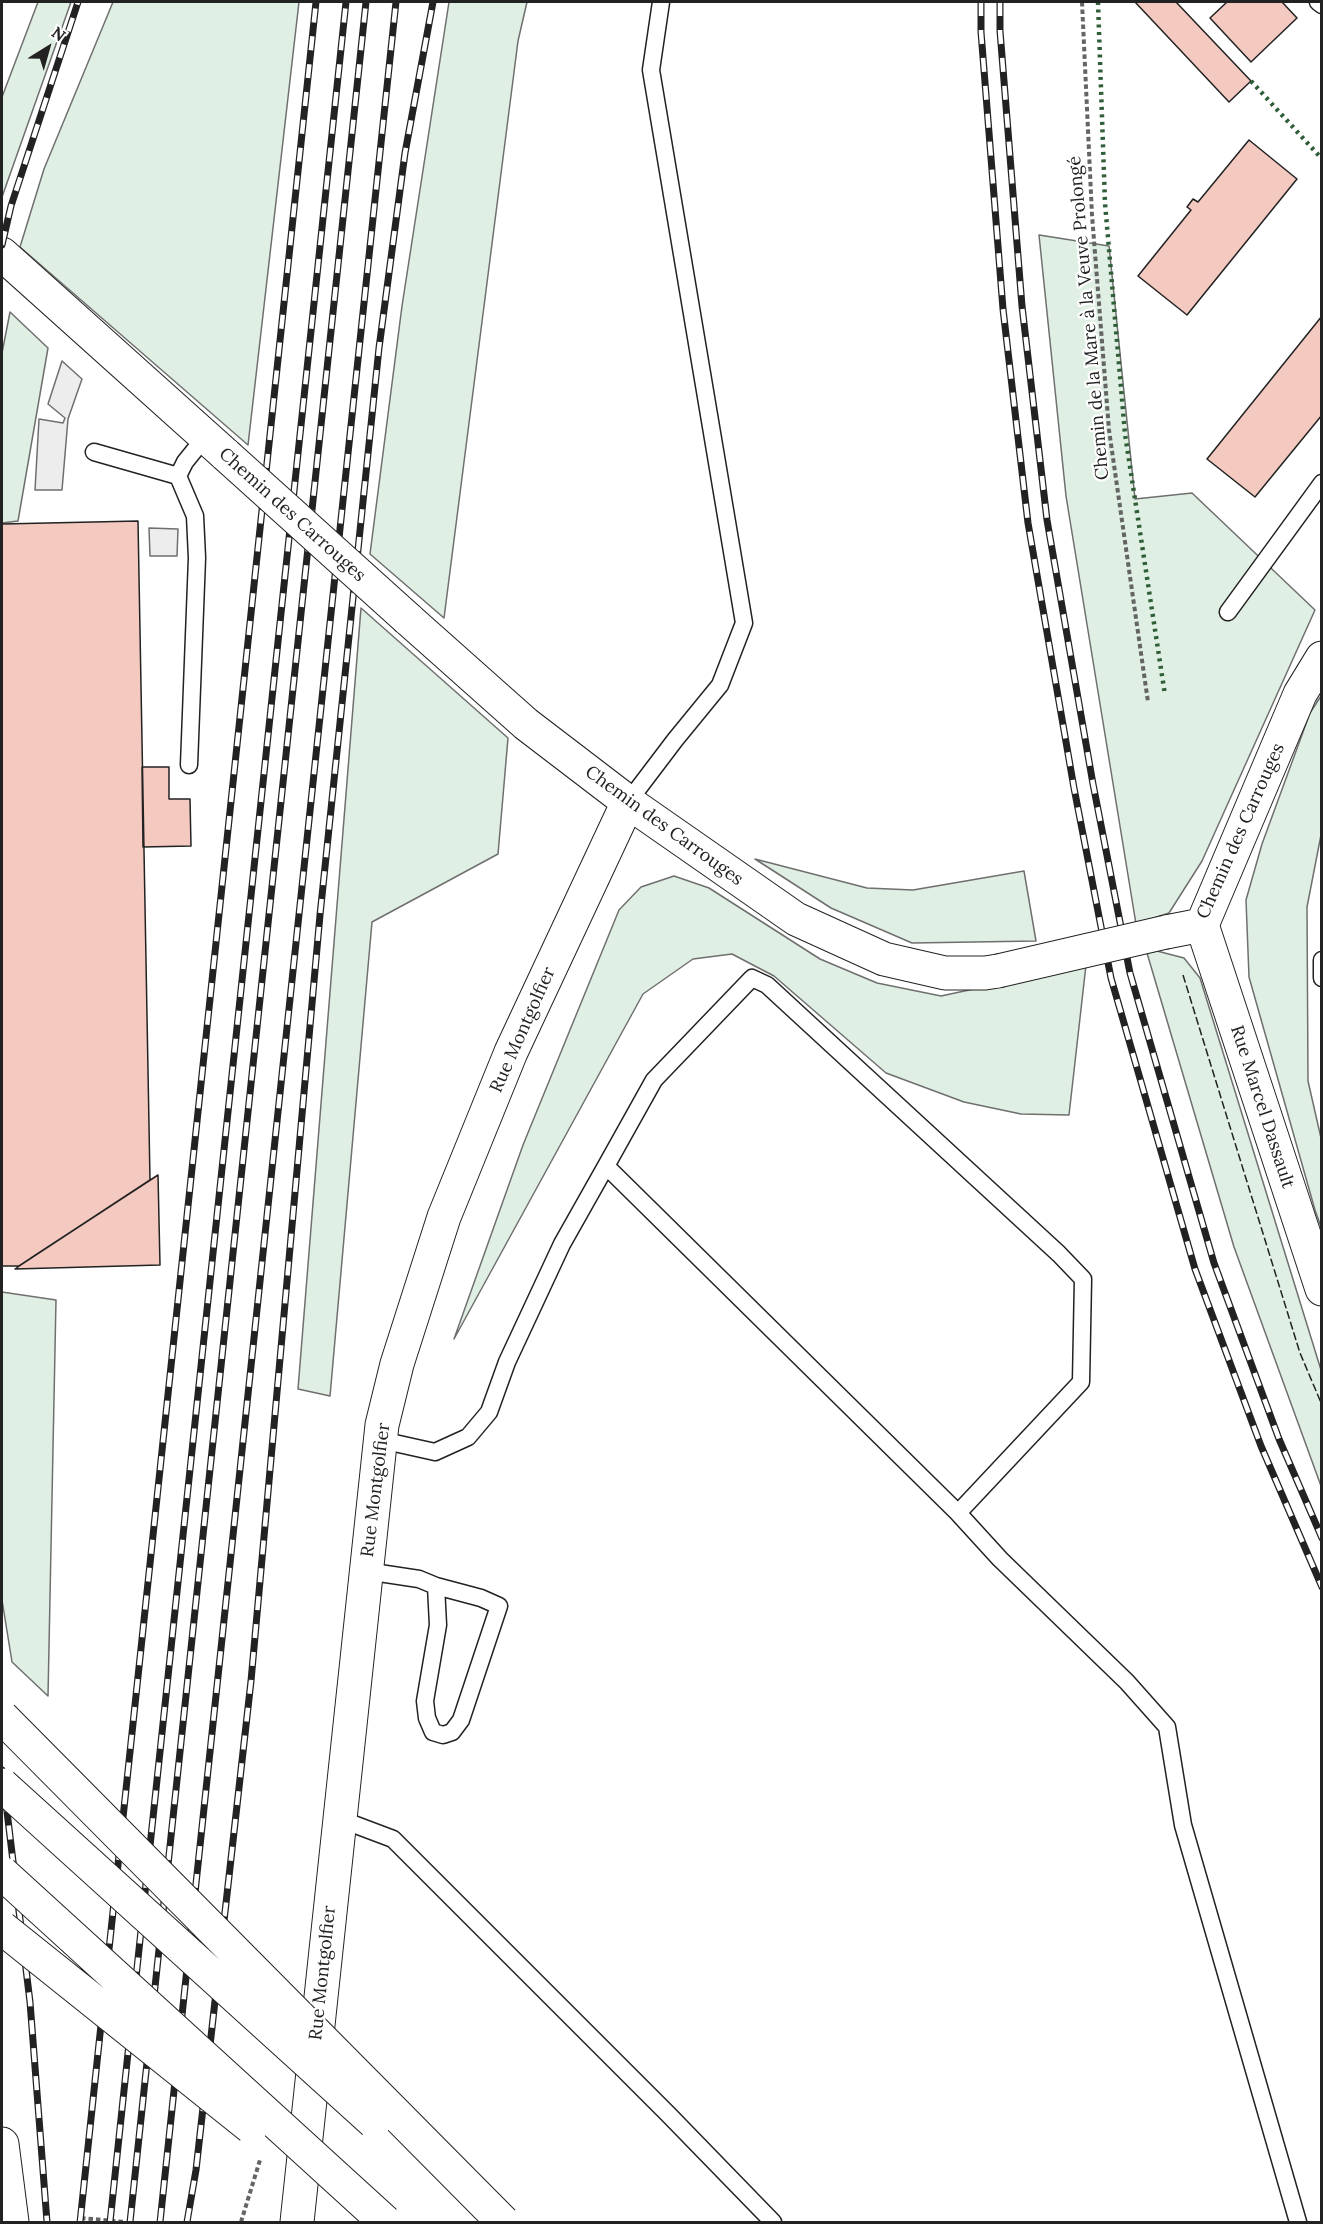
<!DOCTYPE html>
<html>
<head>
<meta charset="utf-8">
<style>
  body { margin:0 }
  #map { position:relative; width:1323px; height:2224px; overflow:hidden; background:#fff; font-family:Lora,serif }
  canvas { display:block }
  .frame { position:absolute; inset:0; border:3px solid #222; pointer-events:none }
  .north { position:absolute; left:18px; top:18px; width:60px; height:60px; -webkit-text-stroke:4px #fff; paint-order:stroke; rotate:37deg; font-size:16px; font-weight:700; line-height:24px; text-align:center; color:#222 }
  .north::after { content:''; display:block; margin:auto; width:21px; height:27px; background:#222; clip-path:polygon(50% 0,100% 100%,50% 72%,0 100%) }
</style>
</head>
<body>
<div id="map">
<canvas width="1323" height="2224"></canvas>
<div class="frame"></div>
<div class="north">N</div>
</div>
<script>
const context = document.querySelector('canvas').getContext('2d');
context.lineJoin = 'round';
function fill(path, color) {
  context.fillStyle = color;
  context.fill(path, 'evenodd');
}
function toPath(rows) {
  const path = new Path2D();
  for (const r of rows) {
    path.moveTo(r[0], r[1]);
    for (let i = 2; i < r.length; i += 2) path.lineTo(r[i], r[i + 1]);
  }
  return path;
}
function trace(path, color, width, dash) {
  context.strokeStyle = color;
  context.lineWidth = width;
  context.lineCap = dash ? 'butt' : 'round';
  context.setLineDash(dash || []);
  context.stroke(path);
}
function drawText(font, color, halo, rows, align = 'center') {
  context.font = font + ' Lora,serif';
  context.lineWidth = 4.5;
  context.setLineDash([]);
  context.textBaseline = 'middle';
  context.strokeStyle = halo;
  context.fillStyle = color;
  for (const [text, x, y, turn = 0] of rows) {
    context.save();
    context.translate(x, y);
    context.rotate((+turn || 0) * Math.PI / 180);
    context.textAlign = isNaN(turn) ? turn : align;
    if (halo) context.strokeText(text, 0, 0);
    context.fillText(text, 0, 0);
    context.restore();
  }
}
const green = toPath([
  [38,2,71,2,2,197,2,97,38,2],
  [113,2,299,2,248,445,20,247,44,169,113,2],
  [449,2,527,2,518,41,444,618,370,554,402,306,449,2],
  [1039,235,1109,246,1135,499,1192,493,1315,610,1202,861,1169,913,1136,924,1066,496,1039,235],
  [10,312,48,348,18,521,2,523,2,353,10,312],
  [361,608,508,738,498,854,372,922,330,1396,298,1389,361,608],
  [1321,696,1321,835,1307,907,1308,1081,1321,1138,1321,1227,1315,1210,1249,977,1246,900,1262,844,1310,713,1321,696],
  [755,859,867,888,913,890,1024,871,1036,941,912,943,831,908,755,859],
  [674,876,709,888,820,959,877,983,941,996,1086,965,1069,1115,1021,1114,964,1102,886,1073,774,976,732,954,693,959,643,994,454,1339,523,1145,619,910,641,887,674,876],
  [1157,951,1184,958,1200,978,1321,1370,1321,1486,1234,1247,1147,953,1157,951],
  [2,1292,56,1300,48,1696,12,1662,2,1600,2,1292]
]);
fill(green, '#e0efe3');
trace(green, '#6f6f6f', 1.5);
const parking = toPath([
  [62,361,82,379,68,419,62,490,35,490,39,419,63,423,65,418,48,404,62,361],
  [149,528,178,529,177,556,150,556,149,528]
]);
fill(parking, '#ededed');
trace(parking, '#6f6f6f', 1.5);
const building = toPath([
  [1135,2,1176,2,1251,81,1229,102,1135,2],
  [1227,2,1282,2,1297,18,1251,62,1210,18,1227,2],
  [1249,140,1297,179,1187,315,1138,276,1191,210,1187,207,1193,199,1198,202,1249,140],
  [1322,316,1322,415,1255,497,1207,459,1322,316],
  [138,521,150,1180,19,1266,2,1266,2,524,138,521],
  [142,767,169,767,169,799,190,799,191,846,143,847,142,767],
  [158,1175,160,1265,15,1269,31,1258,158,1175]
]);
fill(building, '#f3c9c0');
trace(building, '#222', 1.5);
const lane = toPath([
  [1318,2,1322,5],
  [94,452,178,476],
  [1228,612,1322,483],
  [189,765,197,558,195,516,178,476,185,462,206,436],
  [628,802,675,740,720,685,744,623,651,70,661,2],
  [1322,960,1322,978],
  [381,1440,435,1452,468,1437,489,1412,507,1362,562,1244,606,1166,654,1080,752,978,767,985,1059,1254,1083,1279,1081,1382,958,1513,606,1166],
  [958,1513,1000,1559,1127,1682,1167,1727,1183,1825,1298,2222],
  [366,1571,419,1579,436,1586,438,1625,425,1701,427,1718,433,1732,443,1735,452,1732,461,1720,499,1606,481,1598,436,1586],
  [340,1819,393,1839,668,2114,773,2222]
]);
const street = toPath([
  [1202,925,1322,1289],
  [297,2222,382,1425,397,1364,444,1217,511,1052,628,802]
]);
const secondary = toPath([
  [2,254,226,455],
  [408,619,526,724,628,802,796,919,884,959,945,973,985,973,998,971],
  [1166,932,1202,925,1300,694,1322,658]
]);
const highway = toPath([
  [2,2144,12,2222]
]);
trace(lane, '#222', 19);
trace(street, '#222', 35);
trace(secondary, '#222', 35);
trace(highway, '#222', 35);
trace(toPath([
  [1082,2,1092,215,1109,430,1148,702],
  [81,2218,125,2222],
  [241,2222,260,2160]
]), '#646464', 4, [4.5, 3]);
trace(lane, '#fff', 16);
trace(street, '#fff', 33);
trace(secondary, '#fff', 33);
trace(highway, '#fff', 33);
const rail = toPath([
  [981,2,981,32,1003,309,1028,523,1074,788,1111,978,1195,1269,1261,1446,1322,1587],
  [1000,2,1000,31,1022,306,1047,520,1093,784,1130,973,1214,1263,1279,1439,1322,1538],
  [2,245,11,206,78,2],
  [2,1770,30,2002,47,2222],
  [80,2222,316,2],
  [110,2222,346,2],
  [130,2222,366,2],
  [160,2222,396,2],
  [187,2222,196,2170,251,1681,320,915,379,348,405,153,433,2]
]);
trace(rail, '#222', 7);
trace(rail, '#fff', 4.5, [14]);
const secondaryBridge = toPath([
  [226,455,408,619],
  [998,971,1166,932]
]);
const highwayBridge = toPath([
  [2,1717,503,2222],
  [2,1785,374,2122],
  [2,1873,385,2222],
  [2,1928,251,2127]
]);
trace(secondaryBridge, '#222', 35, []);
trace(highwayBridge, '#222', 35, []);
trace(secondaryBridge, '#fff', 33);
trace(highwayBridge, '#fff', 33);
trace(toPath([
  [1098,2,1105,203,1125,434,1165,695],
  [1251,81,1322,159]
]), '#2f5e38', 4.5, [3, 4.5]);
trace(toPath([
  [1183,975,1300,1353,1322,1405]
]), '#222', 1.5, [8, 3]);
drawText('18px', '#222', '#fff', [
  ["Chemin de la Mare à la Veuve Prolongé",1089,318,-95],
  ["Chemin des Carrouges",292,515,42],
  ["Chemin des Carrouges",664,826,36],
  ["Chemin des Carrouges",1241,831,-66],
  ["Rue Montgolfier",523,1030,-66],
  ["Rue Marcel Dassault",1262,1107,72],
  ["Rue Montgolfier",376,1490,-83],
  ["Rue Montgolfier",323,1973,-84]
]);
</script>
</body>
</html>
